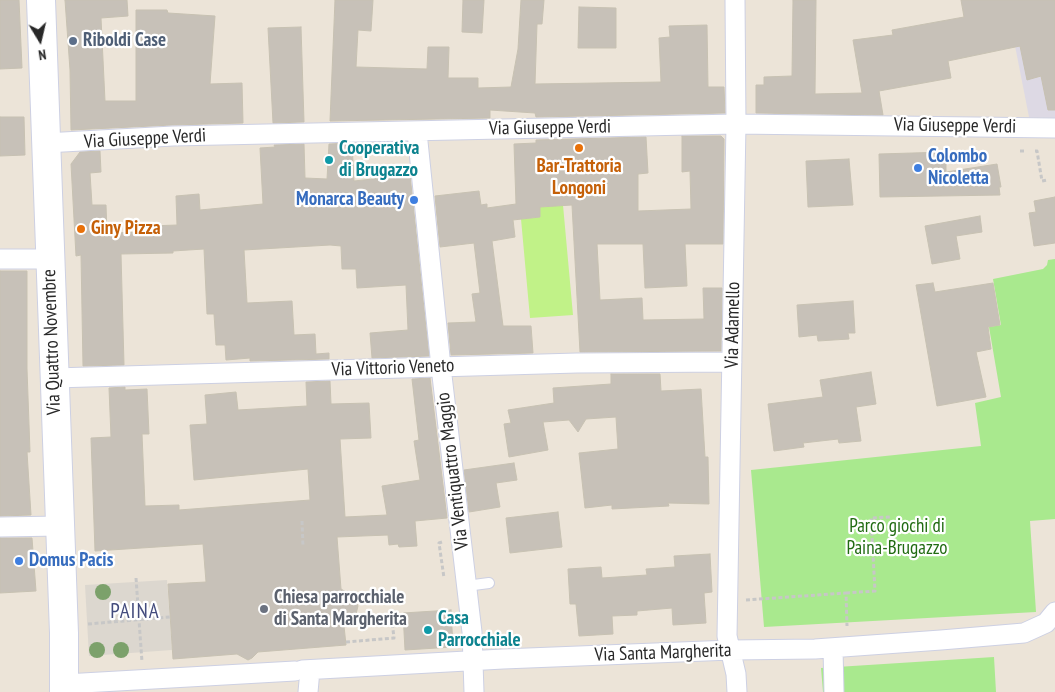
<!DOCTYPE html>
<html>
<head>
<meta charset="utf-8">
<style>
  body { margin:0 }
  #map { position:relative; width:1055px; height:692px; overflow:hidden; background:#ece4d8; font-family:"PT Sans Narrow",sans-serif }
  canvas { display:block }
  .north { position:absolute; left:15px; top:15px; width:50px; height:50px; -webkit-text-stroke:4px #fff; paint-order:stroke; rotate:171deg; font-size:14px; font-weight:700; line-height:20px; text-align:center; color:#282828 }
  .north::after { content:''; display:block; margin:auto; width:18px; height:22px; background:#282828; clip-path:polygon(50% 0,100% 100%,50% 72%,0 100%) }
</style>
</head>
<body>
<div id="map">
<canvas width="1055" height="692"></canvas>
<div class="north">N</div>
</div>
<script>
const context = document.querySelector('canvas').getContext('2d');
context.lineJoin = 'round';
function fill(path, color) {
  context.fillStyle = color;
  context.fill(path, 'evenodd');
}
function toPath(rows) {
  const path = new Path2D();
  for (const r of rows) {
    path.moveTo(r[0], r[1]);
    for (let i = 2; i < r.length; i += 2) path.lineTo(r[i], r[i + 1]);
  }
  return path;
}
function trace(path, color, width, dash) {
  context.strokeStyle = color;
  context.lineWidth = width;
  context.lineCap = dash ? 'butt' : 'round';
  context.setLineDash(dash || []);
  context.stroke(path);
}
function drawText(font, color, halo, rows, align = 'center') {
  context.font = font + ' "PT Sans Narrow",sans-serif';
  context.lineWidth = 4.5;
  context.setLineDash([]);
  context.textBaseline = 'middle';
  context.strokeStyle = halo;
  context.fillStyle = color;
  for (const [text, x, y, turn = 0] of rows) {
    context.save();
    context.translate(x, y);
    context.rotate((+turn || 0) * Math.PI / 180);
    context.textAlign = isNaN(turn) ? turn : align;
    if (halo) context.strokeText(text, 0, 0);
    context.fillText(text, 0, 0);
    context.restore();
  }
}
fill(toPath([
  [1006,0,1055,0,1055,118,1029,117]
]), '#ddd9e4');
fill(toPath([
  [1055,259,1055,519,1030,521,1036,612,764,627,751,470,981,446,975,403,1001,397,989,327,1001,325,993,279,1043,269,1047,265,1048,260],
  [994,657,996,692,823,692,821,668]
]), '#a9e98e');
fill(toPath([
  [563,205,573,315,530,318,521,219,540,217,540,207]
]), '#c1f288');
fill(toPath([
  [167,580,172,650,89,656,85,585]
]), '#dcd7cf');
const building = toPath([
  [0,0,19,0,22,68,0,69,0,0],
  [65,0,127,0,128,16,101,18,105,101,136,101,136,10,167,10,168,13,215,16,210,84,242,83,243,123,172,125,71,130,70,70,65,0],
  [335,0,373,0,371,31,358,30,356,67,427,69,428,47,449,47,448,78,478,78,478,88,511,87,518,49,521,0,544,0,542,24,537,24,535,84,661,82,659,38,670,37,669,26,707,25,708,87,724,87,725,113,536,117,535,113,490,110,490,118,330,121,335,0],
  [463,0,484,0,482,33,462,32,463,0],
  [793,0,816,0,815,94,862,93,853,40,893,35,892,30,964,17,961,0,1055,0,1055,110,1048,110,1041,76,1027,80,1020,46,948,61,951,78,879,91,883,115,756,113,756,85,764,85,764,77,792,76,793,0],
  [579,7,616,8,616,48,578,48,579,7],
  [301,27,304,122,273,123,268,28,301,27],
  [0,117,24,117,25,155,0,156,0,117],
  [682,136,721,136,724,139,723,244,685,244,687,286,645,288,643,244,597,244,600,300,642,298,643,320,704,319,703,288,722,288,721,351,580,352,572,205,540,207,540,217,513,220,515,237,492,241,503,326,531,326,533,353,451,355,448,323,476,322,472,294,480,293,474,243,440,247,435,196,479,191,481,205,487,204,487,208,516,204,514,144,536,143,536,140,646,137,648,173,638,174,638,211,691,209,690,171,682,172,682,136],
  [352,143,354,181,410,175,429,356,372,358,370,333,408,330,406,285,357,288,356,269,342,269,341,246,330,245,244,250,247,303,292,301,294,335,315,334,316,354,329,353,329,359,250,361,250,358,226,360,225,345,216,345,214,314,207,314,204,249,173,251,173,253,121,254,124,365,83,366,81,255,76,256,71,164,80,152,100,151,101,172,90,173,92,205,106,205,107,233,150,232,150,226,177,225,176,196,199,194,200,210,263,204,260,148,275,147,274,145,304,144,305,178,327,179,329,144,352,143],
  [946,152,946,172,997,164,1001,187,999,187,1000,195,880,197,879,154,946,152],
  [849,159,853,205,808,207,806,161,849,159],
  [1055,197,1055,243,1034,246,1029,213,1036,212,1034,201,1055,197],
  [980,216,982,232,956,236,960,259,932,264,925,226,980,216],
  [0,271,27,271,27,369,30,452,27,452,31,515,0,516,0,271],
  [933,283,935,292,993,283,1000,325,988,327,991,349,976,352,986,397,937,406,916,285,933,283],
  [853,301,855,333,848,333,849,339,818,341,817,335,799,337,797,305,853,301],
  [871,372,876,404,856,407,861,441,839,443,838,439,803,443,804,447,774,451,768,404,823,397,820,380,871,372],
  [611,374,660,374,661,391,701,389,705,457,708,457,709,504,668,503,669,506,612,509,612,505,585,508,579,453,618,449,616,417,586,419,578,432,569,420,543,422,548,450,509,457,504,424,511,423,508,410,554,403,553,388,611,384,611,374],
  [430,378,447,518,415,521,417,546,399,547,398,544,389,545,388,535,337,537,341,589,353,596,358,606,355,618,344,626,346,645,258,652,252,658,248,660,237,654,173,659,168,584,206,582,203,544,95,551,91,438,111,437,109,388,125,387,125,390,147,389,149,434,142,434,145,506,179,505,179,510,310,500,308,469,194,480,190,425,207,424,205,395,236,392,238,410,307,406,306,382,330,381,331,404,369,403,371,438,340,439,345,517,387,515,382,486,420,480,414,441,419,440,412,379,430,378],
  [514,463,517,480,496,483,500,507,469,512,464,470,514,463],
  [558,512,562,547,510,553,506,518,558,512],
  [0,538,32,538,36,591,0,593,0,538],
  [710,554,712,592,704,593,706,623,673,625,672,608,637,611,637,615,612,616,613,634,579,636,576,604,570,604,568,569,601,567,602,578,647,575,646,569,675,567,674,556,710,554],
  [451,610,453,647,405,650,403,613,451,610]
]);
fill(building, '#c7c1b8');
trace(building, '#c7c1b2', 1);
const service = toPath([
  [466,586,489,583]
]);
const minor = toPath([
  [735,0,736,124,727,636,736,674,737,692],
  [417,132,441,367,472,632,474,692],
  [45,143,173,136,736,124,1055,128],
  [0,259,49,259],
  [54,378,577,363,732,362],
  [0,527,60,526],
  [833,648,834,692],
  [302,670,503,659,731,650,815,649,941,640,1024,633,1046,623,1055,612],
  [65,684,295,671],
  [308,692,310,670]
]);
const secondary = toPath([
  [41,0,64,633,64,692]
]);
trace(service, '#cdd0e3', 12);
trace(minor, '#cdd0e3', 21);
trace(secondary, '#cdd0e3', 30);
trace(toPath([
  [1020,151,1025,151],
  [1035,151,1037,151,1042,181,1047,180],
  [302,521,303,547],
  [442,542,439,543,444,578],
  [136,578,142,662],
  [846,593,875,591,871,518,890,517],
  [746,600,846,593,847,626],
  [88,624,170,617],
  [346,642,394,638,391,613]
]), '#c7c7c7', 3, [4, 2.5]);
trace(service, '#fff', 10);
trace(minor, '#fff', 19);
trace(secondary, '#fff', 28);
context.fillStyle = '#7ca16b';
for (const [x, y] of [
  [103,592],
  [97,650],
  [121,650]
]) {
  context.beginPath();
  context.arc(x, y, 8, 0, 2 * Math.PI);
  context.fill();
}
for (const [x, y, r, color] of [
  [73,41,5,"#5c6f8a"],
  [579,148,5,"#e8710a"],
  [329,160,5,"#0f9aa8"],
  [918,168,5,"#3f7fe0"],
  [414,200,5,"#3f7fe0"],
  [81,229,5,"#e8710a"],
  [19,561,5,"#3f7fe0"],
  [264,609,5,"#6b7280"],
  [428,630,5,"#0f9aa8"]
]) {
  const dot = new Path2D();
  dot.arc(x, y, r, 0, 2 * Math.PI);
  context.fillStyle = color;
  context.fill(dot);
  trace(dot, '#fff', 2);
}
drawText('bold 19px', '#4e5e75', '#fff', [
  ["Riboldi Case",83,41]
], 'left');
drawText('19px', '#282828', '#fff', [
  ["Via Giuseppe Verdi",955,126,1],
  ["Via Giuseppe Verdi",550,128,-1],
  ["Via Giuseppe Verdi",145,139,-3],
  ["Via Adamello",733,325,-89],
  ["Via Quattro Novembre",52,342,-92],
  ["Via Vittorio Veneto",393,368,-2],
  ["Via Ventiquattro Maggio",453,471,-97],
  ["Via Santa Margherita",663,653,-2]
]);
drawText('bold 19px', '#0d838f', '#fff', [
  ["Cooperativa",339,149],
  ["di Brugazzo",339,171],
  ["Casa",438,619],
  ["Parrocchiale",438,641]
], 'left');
drawText('bold 19px', '#366cbe', '#fff', [
  ["Colombo",928,157],
  ["Nicoletta",928,179],
  ["Monarca Beauty",404,200,"right"],
  ["Domus Pacis",29,561]
], 'left');
drawText('bold 19px', '#c56008', '#fff', [
  ["Bar-Trattoria",579,167],
  ["Longoni",579,189],
  ["Giny Pizza",91,229,"left"]
]);
drawText('19px', '#216b12', '#fff', [
  ["Parco giochi di",897,527],
  ["Paina-Brugazzo",897,549]
]);
drawText('bold 19px', '#5b616d', '#fff', [
  ["Chiesa parrocchiale",274,598],
  ["di Santa Margherita",274,620]
], 'left');
context.letterSpacing = '1px';
drawText('21px', '#444c7d', '#fff', [
  ["PAINA",135,612]
]);
context.letterSpacing = '0px';
</script>
</body>
</html>
